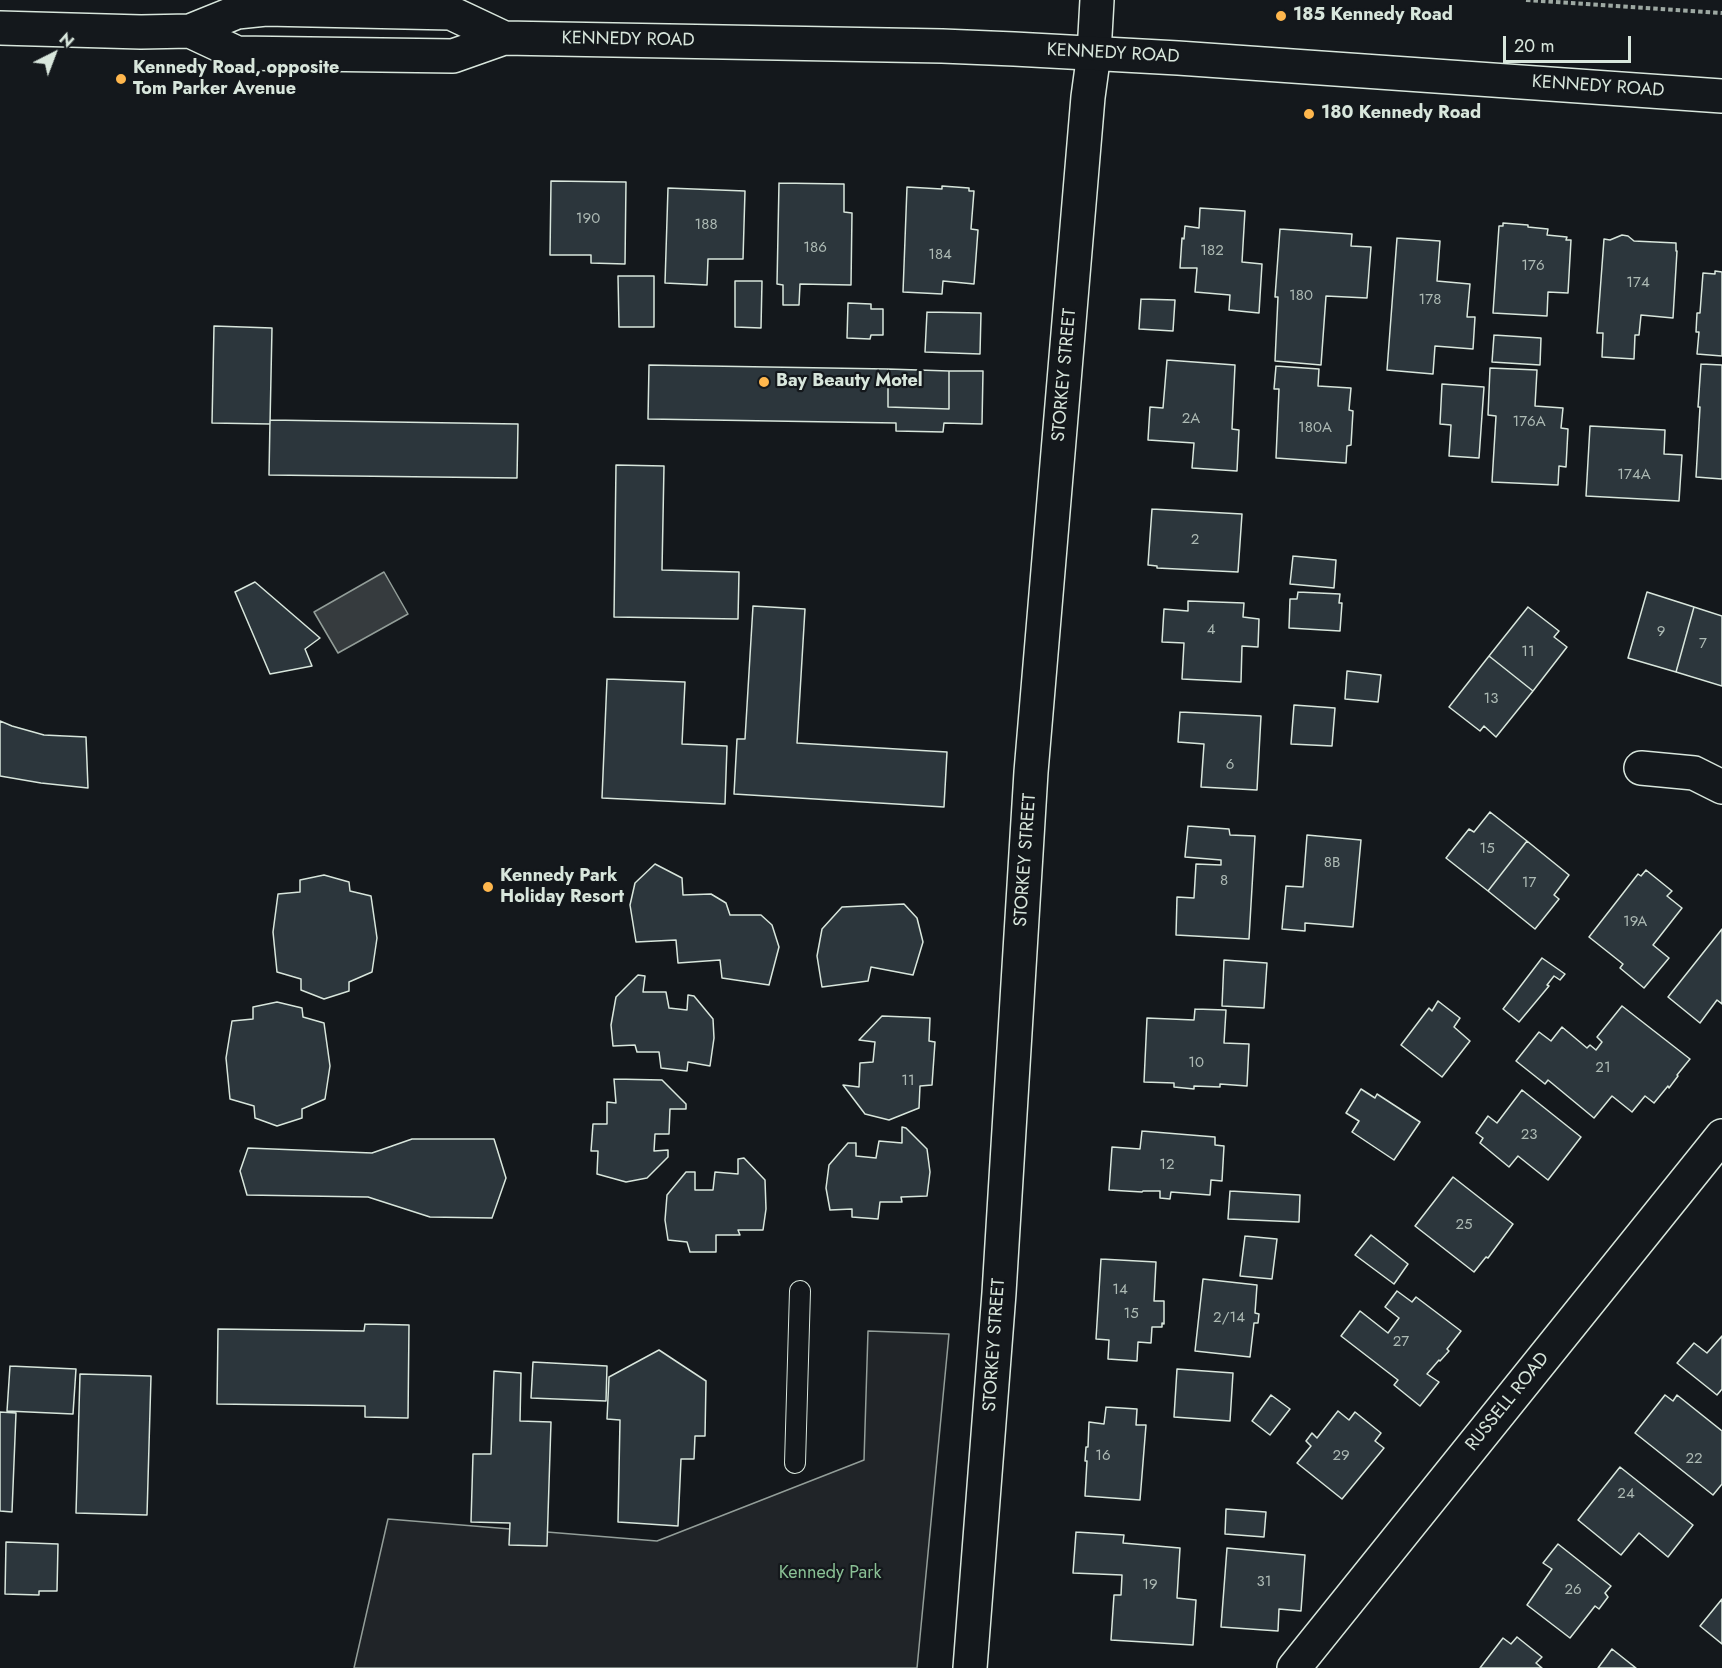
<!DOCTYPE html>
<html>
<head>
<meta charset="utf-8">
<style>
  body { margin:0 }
  #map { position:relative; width:1722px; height:1668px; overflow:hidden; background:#14181c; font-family:Jost,sans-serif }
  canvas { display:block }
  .north { position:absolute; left:24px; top:24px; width:60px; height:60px; -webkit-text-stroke:4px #14181c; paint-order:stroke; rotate:42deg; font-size:16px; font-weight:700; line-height:24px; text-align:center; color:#d8e6dc }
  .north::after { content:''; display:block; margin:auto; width:21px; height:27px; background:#d8e6dc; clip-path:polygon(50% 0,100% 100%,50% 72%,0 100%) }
  .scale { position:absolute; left:1503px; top:36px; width:128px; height:27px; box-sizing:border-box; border:3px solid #d8e6dc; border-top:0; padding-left:8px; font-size:18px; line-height:21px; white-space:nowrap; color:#d8e6dc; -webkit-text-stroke:4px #14181c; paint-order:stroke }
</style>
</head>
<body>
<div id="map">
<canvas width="1722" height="1668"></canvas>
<div class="north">N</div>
<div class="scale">20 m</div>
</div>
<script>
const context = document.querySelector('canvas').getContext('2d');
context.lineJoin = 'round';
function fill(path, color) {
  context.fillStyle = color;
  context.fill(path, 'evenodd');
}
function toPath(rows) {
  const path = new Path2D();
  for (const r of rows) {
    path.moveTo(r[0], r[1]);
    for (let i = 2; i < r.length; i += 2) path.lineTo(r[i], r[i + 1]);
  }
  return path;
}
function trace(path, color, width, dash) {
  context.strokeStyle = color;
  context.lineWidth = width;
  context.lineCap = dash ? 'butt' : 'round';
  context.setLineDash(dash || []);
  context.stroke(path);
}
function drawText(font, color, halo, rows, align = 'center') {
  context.font = font + ' Jost,sans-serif';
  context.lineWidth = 4.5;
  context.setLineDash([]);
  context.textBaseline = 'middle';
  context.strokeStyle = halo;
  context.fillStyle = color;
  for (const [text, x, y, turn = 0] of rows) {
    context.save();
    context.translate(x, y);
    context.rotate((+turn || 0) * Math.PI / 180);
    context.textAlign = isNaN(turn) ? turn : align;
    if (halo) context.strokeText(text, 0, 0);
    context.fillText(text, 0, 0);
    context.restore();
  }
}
const green = toPath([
  [868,1331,949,1334,917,1668,354,1668,388,1519,657,1541,864,1460,868,1331]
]);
fill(green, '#202428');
trace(green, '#939e99', 1.5);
const water = toPath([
  [384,572,408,614,338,653,314,612,384,572]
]);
fill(water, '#363b3e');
trace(water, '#939e99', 1.5);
const building = toPath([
  [551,181,626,182,625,264,591,263,591,255,550,255,551,181],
  [779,183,844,184,844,212,852,213,851,285,800,284,799,305,783,305,783,285,777,284,779,183],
  [942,186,969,188,969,191,974,191,971,229,978,230,974,284,943,281,942,294,903,292,907,187,942,189,942,186],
  [668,188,745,191,743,259,708,259,707,285,665,283,668,188],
  [1200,208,1245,211,1242,262,1262,264,1259,313,1229,310,1230,295,1195,292,1197,268,1180,268,1182,238,1184,239,1185,226,1199,228,1200,208],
  [1503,223,1528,225,1528,227,1548,229,1547,235,1567,237,1566,240,1571,240,1568,293,1548,292,1547,316,1493,313,1499,226,1503,226,1503,223],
  [1280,229,1352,234,1351,246,1371,247,1367,298,1326,296,1321,365,1275,361,1278,297,1275,297,1280,229],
  [1622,235,1628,236,1634,241,1676,243,1676,251,1677,251,1673,318,1641,315,1639,335,1635,335,1634,359,1602,357,1603,333,1597,333,1604,239,1610,240,1622,235],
  [1397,238,1440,241,1437,281,1470,284,1467,317,1475,317,1473,349,1435,346,1433,374,1387,370,1397,238],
  [1715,271,1722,272,1722,356,1697,354,1699,332,1696,332,1697,313,1700,313,1703,273,1715,274,1715,271],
  [618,276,654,276,654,327,619,327,618,276],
  [735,281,762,281,761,328,735,327,735,281],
  [1141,299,1175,300,1173,331,1139,329,1141,299],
  [848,303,871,304,871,309,883,309,883,335,871,335,870,339,847,338,848,303],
  [927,312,981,313,980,354,925,352,927,312],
  [214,326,272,328,270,424,212,423,214,326],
  [1494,335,1541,338,1540,365,1492,362,1494,335],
  [1167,360,1235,365,1232,429,1239,430,1237,471,1192,468,1194,443,1148,440,1150,407,1163,408,1167,360],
  [1701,364,1722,365,1722,479,1696,477,1700,407,1698,407,1701,364],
  [649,365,888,369,888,407,949,409,949,371,983,371,982,424,944,423,943,432,896,431,896,423,648,419,649,365],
  [1276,366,1319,369,1318,386,1351,388,1349,410,1353,411,1351,445,1347,446,1346,463,1276,458,1279,389,1274,389,1276,366],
  [1490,368,1537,370,1535,406,1563,408,1561,428,1568,429,1566,467,1559,466,1558,485,1492,482,1496,416,1488,415,1490,368],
  [888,369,949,371,949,409,888,407,888,369],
  [1442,384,1484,387,1479,458,1449,456,1451,425,1440,424,1442,384],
  [270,420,518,424,517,478,269,475,270,420],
  [1590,426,1665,430,1664,454,1682,455,1679,501,1586,496,1590,426],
  [616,465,664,466,662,570,739,572,738,619,614,617,616,465],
  [1152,509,1242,514,1238,572,1157,568,1157,566,1148,565,1152,509],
  [1293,556,1336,560,1334,588,1290,584,1293,556],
  [255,582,320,638,305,649,312,666,270,674,235,592,255,582],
  [1298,592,1340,594,1339,603,1342,603,1340,631,1289,628,1290,599,1297,599,1298,592],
  [1647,592,1694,607,1676,672,1628,658,1647,592],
  [1188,601,1244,603,1243,617,1259,619,1258,647,1242,646,1241,682,1182,679,1184,643,1162,642,1164,609,1188,611,1188,601],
  [753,606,805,609,797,743,947,752,944,807,734,794,737,739,745,739,753,606],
  [1528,607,1559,631,1554,637,1567,647,1533,691,1489,656,1528,607],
  [1694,607,1722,616,1722,686,1676,672,1694,607],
  [1489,656,1533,691,1496,737,1484,726,1480,731,1449,707,1489,656],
  [1347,671,1381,675,1378,702,1345,699,1347,671],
  [607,679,685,682,682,744,727,746,725,804,602,798,607,679],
  [1294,705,1335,708,1332,746,1291,744,1294,705],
  [1180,712,1261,716,1257,790,1201,787,1204,744,1178,742,1180,712],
  [0,721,12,726,44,735,86,737,88,788,41,783,0,776,0,721],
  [1490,812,1527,841,1488,891,1446,858,1469,829,1474,832,1490,812],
  [1188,826,1229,829,1230,835,1255,836,1249,939,1176,935,1177,897,1194,898,1196,864,1221,865,1221,860,1185,857,1188,826],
  [1307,835,1361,840,1353,927,1305,923,1305,931,1282,929,1286,886,1303,887,1307,835],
  [1527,841,1569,875,1554,895,1559,899,1535,929,1488,891,1527,841],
  [655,864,682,878,683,895,711,894,726,903,730,915,761,915,772,925,779,947,769,985,722,978,720,960,678,963,676,940,636,942,630,905,635,883,655,864],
  [1646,870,1672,891,1667,896,1682,908,1653,945,1669,958,1644,988,1620,968,1623,964,1589,937,1638,874,1641,876,1646,870],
  [324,875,349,882,350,891,371,896,377,938,372,972,349,982,349,991,324,999,301,990,301,979,277,972,273,932,278,894,300,892,300,880,324,875],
  [904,904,917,918,923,942,913,975,871,967,868,981,822,987,817,956,822,929,842,907,904,904],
  [1722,929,1722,1004,1717,1000,1700,1023,1668,997,1722,929],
  [1542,958,1565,974,1560,980,1554,976,1547,985,1549,986,1519,1022,1503,1009,1542,958],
  [1224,960,1267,963,1264,1008,1222,1006,1224,960],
  [638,975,645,976,643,992,666,992,669,1008,687,1010,688,995,694,996,713,1019,714,1038,710,1066,688,1062,687,1071,661,1068,659,1052,637,1052,635,1045,613,1046,611,1025,616,997,638,975],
  [1438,1001,1460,1018,1454,1027,1470,1041,1442,1077,1401,1045,1429,1008,1432,1011,1438,1001],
  [277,1002,302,1008,303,1017,324,1023,330,1066,325,1099,302,1109,302,1118,277,1126,255,1118,254,1106,230,1099,226,1058,232,1021,253,1019,253,1007,277,1002],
  [1622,1006,1690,1059,1677,1075,1678,1076,1669,1088,1668,1086,1654,1103,1645,1096,1632,1112,1612,1096,1594,1118,1548,1080,1545,1084,1516,1061,1539,1032,1551,1041,1562,1027,1587,1048,1590,1045,1596,1050,1602,1042,1597,1037,1622,1006],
  [1195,1009,1226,1010,1224,1043,1249,1044,1247,1086,1220,1084,1220,1087,1194,1086,1194,1089,1174,1087,1174,1083,1144,1082,1147,1018,1194,1020,1195,1009],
  [882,1016,930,1018,929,1041,935,1042,932,1085,920,1086,919,1108,889,1120,865,1114,843,1085,859,1087,860,1063,873,1062,875,1042,859,1040,882,1016],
  [614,1079,662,1080,686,1104,686,1109,670,1109,669,1134,655,1134,654,1151,668,1150,668,1157,647,1178,626,1182,597,1174,598,1151,591,1151,593,1124,607,1124,607,1102,616,1103,614,1079],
  [1361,1089,1375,1098,1377,1094,1420,1122,1394,1160,1352,1132,1359,1121,1346,1113,1361,1089],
  [1522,1090,1581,1137,1548,1180,1518,1156,1509,1167,1480,1143,1483,1138,1476,1133,1488,1116,1497,1123,1522,1090],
  [902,1127,906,1128,927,1149,930,1172,927,1196,901,1197,902,1202,880,1202,878,1219,852,1217,852,1209,830,1210,826,1188,829,1165,848,1143,856,1143,856,1156,876,1158,879,1141,902,1143,902,1127],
  [1142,1131,1215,1137,1215,1145,1224,1146,1222,1181,1211,1180,1210,1195,1171,1192,1170,1199,1160,1198,1160,1191,1143,1191,1142,1192,1109,1190,1112,1147,1140,1149,1142,1131],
  [412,1139,494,1139,506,1178,492,1218,430,1217,368,1197,247,1195,240,1171,248,1148,372,1153,412,1139],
  [744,1158,765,1180,766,1209,763,1230,738,1230,740,1235,716,1235,716,1252,690,1252,687,1242,668,1240,665,1220,667,1195,686,1172,695,1172,695,1190,713,1190,715,1172,738,1174,738,1159,744,1158],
  [1453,1177,1513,1224,1488,1258,1486,1257,1474,1272,1415,1226,1453,1177],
  [1230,1191,1300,1195,1299,1222,1228,1219,1230,1191],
  [1371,1235,1408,1264,1394,1284,1355,1255,1371,1235],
  [1245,1236,1277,1239,1272,1279,1240,1276,1245,1236],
  [1101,1259,1156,1262,1154,1301,1164,1301,1164,1324,1162,1323,1162,1327,1152,1327,1151,1343,1138,1342,1137,1361,1108,1359,1109,1340,1096,1339,1101,1259],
  [1203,1279,1257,1285,1255,1313,1259,1314,1258,1323,1254,1323,1250,1357,1195,1351,1203,1279],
  [1397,1291,1412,1302,1416,1297,1461,1331,1447,1349,1449,1351,1440,1361,1439,1360,1427,1374,1439,1382,1420,1406,1394,1385,1398,1380,1341,1336,1360,1311,1388,1333,1399,1318,1385,1307,1397,1291],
  [365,1324,409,1325,408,1418,365,1417,365,1406,217,1404,218,1329,364,1331,365,1324],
  [1722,1336,1722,1389,1717,1395,1677,1363,1694,1343,1707,1353,1722,1336],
  [659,1350,706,1381,705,1436,695,1436,694,1459,681,1459,678,1526,618,1522,620,1420,607,1419,609,1377,659,1350],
  [533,1362,607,1366,606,1401,531,1398,533,1362],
  [10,1366,76,1369,73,1414,7,1411,10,1366],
  [1177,1369,1233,1373,1230,1421,1174,1417,1177,1369],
  [494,1371,521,1373,520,1421,551,1422,547,1546,509,1545,510,1523,471,1522,473,1454,491,1454,494,1371],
  [80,1374,151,1376,147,1515,76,1513,80,1374],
  [1271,1395,1290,1409,1270,1435,1252,1421,1271,1395],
  [1665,1395,1673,1401,1677,1395,1722,1431,1722,1484,1713,1495,1635,1433,1665,1395],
  [1106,1407,1137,1409,1136,1425,1146,1425,1140,1500,1085,1496,1087,1461,1085,1461,1086,1447,1088,1447,1089,1422,1104,1424,1106,1407],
  [1338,1411,1349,1420,1355,1412,1381,1433,1375,1441,1384,1448,1342,1499,1297,1463,1311,1446,1306,1441,1312,1433,1317,1438,1338,1411],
  [0,1412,16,1413,12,1512,0,1511,0,1412],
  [1620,1467,1693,1525,1668,1557,1639,1533,1621,1555,1578,1520,1620,1467],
  [1226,1509,1266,1512,1264,1537,1225,1534,1226,1509],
  [1076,1532,1124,1535,1123,1543,1180,1548,1177,1598,1196,1600,1193,1645,1111,1640,1114,1595,1121,1595,1122,1575,1073,1573,1076,1532],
  [6,1542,58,1544,57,1591,39,1591,39,1595,5,1594,6,1542],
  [1558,1544,1611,1586,1605,1593,1608,1597,1599,1609,1595,1606,1570,1638,1527,1605,1552,1569,1543,1563,1558,1544],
  [1227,1548,1305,1555,1301,1611,1279,1609,1278,1631,1221,1627,1227,1548],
  [1722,1599,1722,1644,1700,1626,1722,1599],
  [1517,1637,1542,1657,1536,1663,1542,1668,1480,1668,1503,1638,1511,1644,1517,1637],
  [1612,1649,1636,1668,1598,1668,1612,1649]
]);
fill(building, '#2c363c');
trace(building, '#d8e6dc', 1.5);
const service = toPath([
  [795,1463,800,1291]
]);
const minor = toPath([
  [1641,768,1694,773,1722,787],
  [970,1668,999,1293,1031,772,1088,97,1094,53,1097,0],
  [1294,1668,1722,1136]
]);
const secondary = toPath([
  [0,28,141,32,190,31,237,12,266,9,451,13,504,38],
  [190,31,237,53,453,56,504,38,942,46,1014,49,1178,58,1722,96]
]);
trace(service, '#d8e6dc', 22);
trace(minor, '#d8e6dc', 36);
trace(secondary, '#d8e6dc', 36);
trace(toPath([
  [1526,0,1722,13]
]), '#9da8a2', 4, [4.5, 3]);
trace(service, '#14181c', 20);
trace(minor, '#14181c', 33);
trace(secondary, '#14181c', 33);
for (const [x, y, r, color] of [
  [1281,16,6,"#ffb74d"],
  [121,79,6,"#ffb74d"],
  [1309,114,6,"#ffb74d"],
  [764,382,6,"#ffb74d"],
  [488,887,6,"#ffb74d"]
]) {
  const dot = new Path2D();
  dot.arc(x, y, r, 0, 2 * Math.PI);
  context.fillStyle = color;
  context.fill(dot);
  trace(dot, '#14181c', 2);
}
drawText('15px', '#adbab4', null, [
  ["190",588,219],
  ["188",706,225],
  ["186",815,248],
  ["182",1212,251],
  ["184",940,255],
  ["176",1533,266],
  ["174",1638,283],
  ["180",1301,296],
  ["178",1430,300],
  ["2A",1191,419],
  ["176A",1529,422],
  ["180A",1315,428],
  ["174A",1634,475],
  ["2",1195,540],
  ["4",1211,630],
  ["9",1661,632],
  ["7",1703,644],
  ["11",1528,652],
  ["13",1491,699],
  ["6",1230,765],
  ["15",1487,849],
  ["8B",1332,863],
  ["8",1224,881],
  ["17",1529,883],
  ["19A",1635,922],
  ["10",1196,1063],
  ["21",1603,1068],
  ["11",908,1081],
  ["23",1529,1135],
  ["12",1167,1165],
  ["25",1464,1225],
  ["14",1120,1290],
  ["15",1131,1314],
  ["2/14",1229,1318],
  ["27",1401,1342],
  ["16",1103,1456],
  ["29",1341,1456],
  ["22",1694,1459],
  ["24",1626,1494],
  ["31",1264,1582],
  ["19",1150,1585],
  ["26",1573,1590]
]);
drawText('bold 18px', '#d8e6dc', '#14181c', [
  ["185 Kennedy Road",1293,16],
  ["Kennedy Road, opposite",133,69],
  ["Tom Parker Avenue",133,90],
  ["180 Kennedy Road",1321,114],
  ["Bay Beauty Motel",776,382],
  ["Kennedy Park",500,877],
  ["Holiday Resort",500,898]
], 'left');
drawText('18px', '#d8e6dc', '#14181c', [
  ["KENNEDY ROAD",628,40,1],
  ["KENNEDY ROAD",1113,54,3],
  ["KENNEDY ROAD",1598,87,4],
  ["STORKEY STREET",1065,375,-85],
  ["STORKEY STREET",1026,860,-86],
  ["STORKEY STREET",995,1345,-86],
  ["RUSSELL ROAD",1508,1402,-51]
]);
drawText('18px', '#8ac095', '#14181c', [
  ["Kennedy Park",830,1574]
]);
</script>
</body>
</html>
